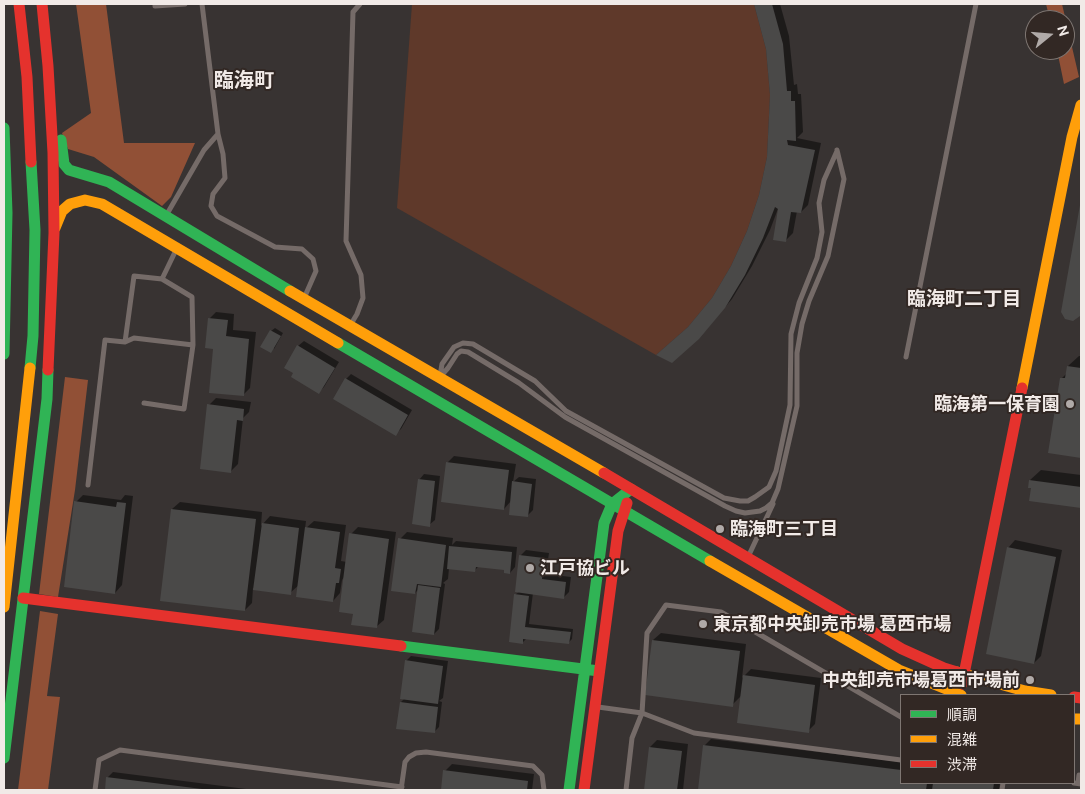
<!DOCTYPE html>
<html>
<head>
<meta charset="utf-8">
<style>
  body { margin:0 }
  #map { position:relative; width:1085px; height:794px; overflow:hidden; background:#383332; font-family:Ubuntu,"Noto Sans JP",sans-serif }
  canvas { display:block }
  .frame { position:absolute; inset:0; border:5px solid #f1eae7; pointer-events:none }
  .legend { position:absolute; left:900px; top:694px; width:175px; height:90px; box-sizing:border-box; background:#322824; border:1px solid #7e7672; margin:0; padding:6px 9px; list-style:none; font-size:15px; color:#f1eae7 }
  .legend li { display:flex; align-items:center; gap:10px; height:25px }
  .legend b { width:25px; border:1px solid #7e7672 }
  .north { position:absolute; left:1025px; top:10px; width:50px; height:50px; box-sizing:border-box; background:#322824; border:1px solid #7e7672; border-radius:50%; rotate:73deg; font-size:14px; font-weight:700; line-height:20px; text-align:center; color:#f1eae7 }
  .north::after { content:''; display:block; margin:auto; width:18px; height:22px; background:#b0aaa8; clip-path:polygon(50% 0,100% 100%,50% 72%,0 100%) }
</style>
</head>
<body>
<div id="map">
<canvas width="1085" height="794"></canvas>
<div class="frame"></div>
<ul class="legend">
<li><b style="height:6px;background:#30b455"></b>順調</li>
<li><b style="height:6px;background:#ff9f0a"></b>混雑</li>
<li><b style="height:6px;background:#e5322d"></b>渋滞</li>
</ul>
<div class="north">N</div>
</div>
<script>
const context = document.querySelector('canvas').getContext('2d');
context.lineJoin = 'round';
function fill(path, color) {
  context.fillStyle = color;
  context.fill(path, 'evenodd');
}
function toPath(rows) {
  const path = new Path2D();
  for (const r of rows) {
    path.moveTo(r[0], r[1]);
    for (let i = 2; i < r.length; i += 2) path.lineTo(r[i], r[i + 1]);
  }
  return path;
}
function trace(path, color, width, dash) {
  context.strokeStyle = color;
  context.lineWidth = width;
  context.lineCap = dash ? 'butt' : 'round';
  context.setLineDash(dash || []);
  context.stroke(path);
}
function drawText(font, color, halo, rows, align = 'center') {
  context.font = font + ' Ubuntu,"Noto Sans JP",sans-serif';
  context.lineWidth = 4;
  context.setLineDash([]);
  context.textBaseline = 'middle';
  context.strokeStyle = halo;
  context.fillStyle = color;
  for (const [text, x, y, turn = 0] of rows) {
    context.save();
    context.translate(x, y);
    context.rotate((+turn || 0) * Math.PI / 180);
    context.textAlign = isNaN(turn) ? turn : align;
    if (halo) context.strokeText(text, 0, 0);
    context.fillText(text, 0, 0);
    context.restore();
  }
}
fill(toPath([
  [412,4,754,4,766,49,770,95,767,157,759,195,747,231,731,266,712,298,688,327,656,355,397,208]
]), '#5f392a');
fill(toPath([
  [76,4,106,4,124,143,195,143,171,197,162,206,94,157,68,149,62,133,91,113],
  [1046,4,1062,4,1079,77,1064,84,1057,50,1065,50,1065,20,1050,20],
  [65,377,88,380,75,490,58,597,39,594],
  [40,611,58,614,47,696,60,697,48,790,18,790]
]), '#915036');
fill(toPath([
  [755,4,780,4,789,36,794,85,797,84,798,94,801,94,803,132,797,138,821,143,808,205,801,212,797,211,793,233,786,240,779,206,770,230,752,266,732,299,706,330,691,325,713,299,732,266,748,232,761,195,769,157,771,95,768,49],
  [1081,207,1081,313,1079,315,1062,312],
  [216,312,234,314,233,330,256,332,250,388,243,395,215,348,209,319],
  [275,328,283,333,274,349,271,331],
  [304,341,339,362,324,387,319,392,298,346],
  [1079,356,1081,356,1081,457,1049,452,1062,378,1067,373,1068,366],
  [351,374,412,410,401,429,395,434,346,379],
  [216,398,251,402,249,412,243,418,238,464,231,471,209,405],
  [454,456,516,464,513,482,519,477,536,479,533,510,527,516,511,501,504,509,447,463],
  [1041,470,1081,475,1081,507,1030,500,1032,487,1030,480],
  [424,474,440,476,435,520,429,525,419,480],
  [83,495,121,500,125,495,133,496,122,585,115,593,76,502],
  [180,502,262,512,261,526,270,516,306,521,305,529,314,521,346,525,341,561,347,562,351,534,358,527,396,532,384,620,376,627,354,613,345,576,342,580,340,593,333,601,299,585,290,593,253,588,252,603,245,610,172,509],
  [407,532,453,538,452,545,456,541,517,547,515,567,510,573,506,569,479,566,475,570,449,568,448,579,443,583,445,584,439,629,434,634,419,589,415,593,400,539],
  [1015,540,1062,550,1041,656,1034,663,1008,548],
  [526,550,549,553,546,574,571,577,569,592,564,597,533,593,529,624,573,629,572,639,569,642,527,638,522,643,516,594,519,592,516,591,521,555],
  [661,633,746,644,742,678,751,669,821,678,815,724,808,731,741,696,732,705,653,640],
  [411,656,448,661,443,698,439,701,442,702,439,727,434,732,401,702,405,698,406,661],
  [711,739,901,762,901,783,1000,783,999,790,699,790,704,746],
  [657,740,688,744,683,790,645,790,650,747],
  [452,764,534,774,532,790,442,790,445,771],
  [113,772,254,790,106,790,108,777]
]), '#0007');
fill(toPath([
  [754,4,772,4,783,44,787,91,791,91,791,101,795,101,796,141,787,140,788,145,815,150,801,213,791,212,786,242,773,240,778,209,775,207,763,238,745,275,725,308,699,339,672,363,656,355,688,327,712,298,731,266,747,231,759,195,767,157,770,95,766,49],
  [1080,205,1081,312,1080,316,1073,321,1065,319,1061,312],
  [208,318,228,320,226,336,249,339,244,396,209,393,213,349,205,348],
  [270,330,281,336,271,353,260,347],
  [297,345,335,368,319,394,291,377,293,373,284,368],
  [1067,366,1081,368,1081,458,1048,453,1060,378,1065,378],
  [345,378,408,415,396,436,333,399],
  [207,404,244,409,243,421,237,420,231,473,200,469],
  [446,462,509,470,504,510,441,502],
  [418,479,435,481,430,527,412,524],
  [1029,480,1081,487,1081,508,1029,501,1031,488,1028,488],
  [512,481,532,484,528,517,509,515],
  [74,501,116,507,117,502,126,503,115,594,64,587],
  [171,509,256,519,245,611,160,601],
  [262,523,299,528,291,595,253,590],
  [305,527,340,532,335,568,341,569,339,583,336,583,333,602,296,597],
  [349,533,389,539,377,628,351,625,353,614,339,612],
  [398,538,446,545,441,587,417,584,415,594,391,591],
  [449,546,512,552,510,574,504,573,504,570,476,567,475,572,447,569],
  [1007,547,1056,557,1034,664,986,654],
  [519,555,544,558,542,579,566,582,564,599,515,592],
  [418,585,440,588,434,635,412,632],
  [514,594,529,596,525,627,571,632,569,644,523,639,523,644,509,642],
  [652,640,740,651,733,707,645,695],
  [405,660,443,666,438,704,400,699],
  [743,675,815,685,809,733,737,723],
  [400,702,438,707,435,733,396,729],
  [703,745,901,770,901,783,927,783,926,790,698,790],
  [649,747,682,751,677,790,644,790],
  [443,770,528,781,527,790,441,790],
  [106,777,202,789,202,790,105,790],
  [933,783,994,783,993,790,932,790]
]), '#4a4948');
trace(toPath([
  [155,4,155,6,185,4],
  [218,134,223,154,225,178,213,194,211,206,217,216,275,247,302,249,313,259,316,271,305,296],
  [167,214,204,150,218,134,202,4],
  [162,279,176,250],
  [351,324,357,314,363,298,361,275,346,241,353,12,360,4],
  [906,357,976,4],
  [440,376,442,364,454,347,463,343,473,344,535,381,566,411,724,498,740,501,748,501,755,497,769,487,776,471,790,405,791,334,799,303,817,258,822,232,819,203,824,180,837,151],
  [440,377,448,368,457,354,461,351,468,352,519,383,565,417,725,506,736,511,745,513,760,511,766,508,772,503,778,489,797,406,797,353,802,324,809,301,828,256,844,179,837,150],
  [144,403,184,409,193,345],
  [88,485,105,340,125,342,134,276,162,279,192,297,193,345,134,338,125,342],
  [748,557,773,504],
  [598,707,642,713,632,738,626,790],
  [901,717,721,612,666,605,647,633,642,713,694,733,901,760],
  [1074,783,1081,784],
  [1078,783,1079,775],
  [95,790,99,760,120,750,402,787],
  [401,790,405,762,409,757,416,753,426,752,533,766,542,775,544,790],
  [1002,790,1003,783]
]), '#756b68', 5);
trace(toPath([
  [4,128,7,213,4,354],
  [61,140,64,164,69,170,109,182,290,291],
  [338,343,710,561],
  [30,368,33,336,35,230,31,162],
  [401,646,599,671],
  [4,758,47,399,48,370],
  [569,790,604,523,612,504,631,489]
]), '#30b455', 11);
trace(toPath([
  [55,228,62,211,70,204,85,200,102,204,338,343],
  [290,291,604,473],
  [1022,388,1072,137,1081,105],
  [710,561,899,670,961,695],
  [4,607,30,368],
  [957,672,1025,691,1051,695],
  [1074,719,1081,719]
]), '#ff9f0a', 11);
trace(toPath([
  [19,4,27,77,31,162],
  [42,4,48,66,53,153,54,233,48,370],
  [604,473,902,649,944,668,957,672],
  [23,598,401,646],
  [962,684,1022,388],
  [1074,697,1081,698],
  [584,790,618,531,627,503]
]), '#e5322d', 11);
for (const [x, y, r, color] of [
  [1070,404,5,"#b0aaa8"],
  [720,529,5,"#b0aaa8"],
  [530,568,5,"#b0aaa8"],
  [703,624,5,"#b0aaa8"],
  [1030,680,5,"#b0aaa8"]
]) {
  const dot = new Path2D();
  dot.arc(x, y, r, 0, 2 * Math.PI);
  context.fillStyle = color;
  context.fill(dot);
  trace(dot, '#322824', 2);
}
drawText('bold 18px', '#f1eae7', '#322824', [
  ["臨海第一保育園",1060,404,"right"],
  ["臨海町三丁目",730,529],
  ["江戸協ビル",540,568],
  ["東京都中央卸売市場 葛西市場",713,624],
  ["中央卸売市場葛西市場前",1020,680,"right"]
], 'left');
drawText('bold 19px', '#f1eae7', '#322824', [
  ["臨海町二丁目",964,299]
]);
drawText('bold 20px', '#f1eae7', '#322824', [
  ["臨海町",244,80]
]);
</script>
</body>
</html>
